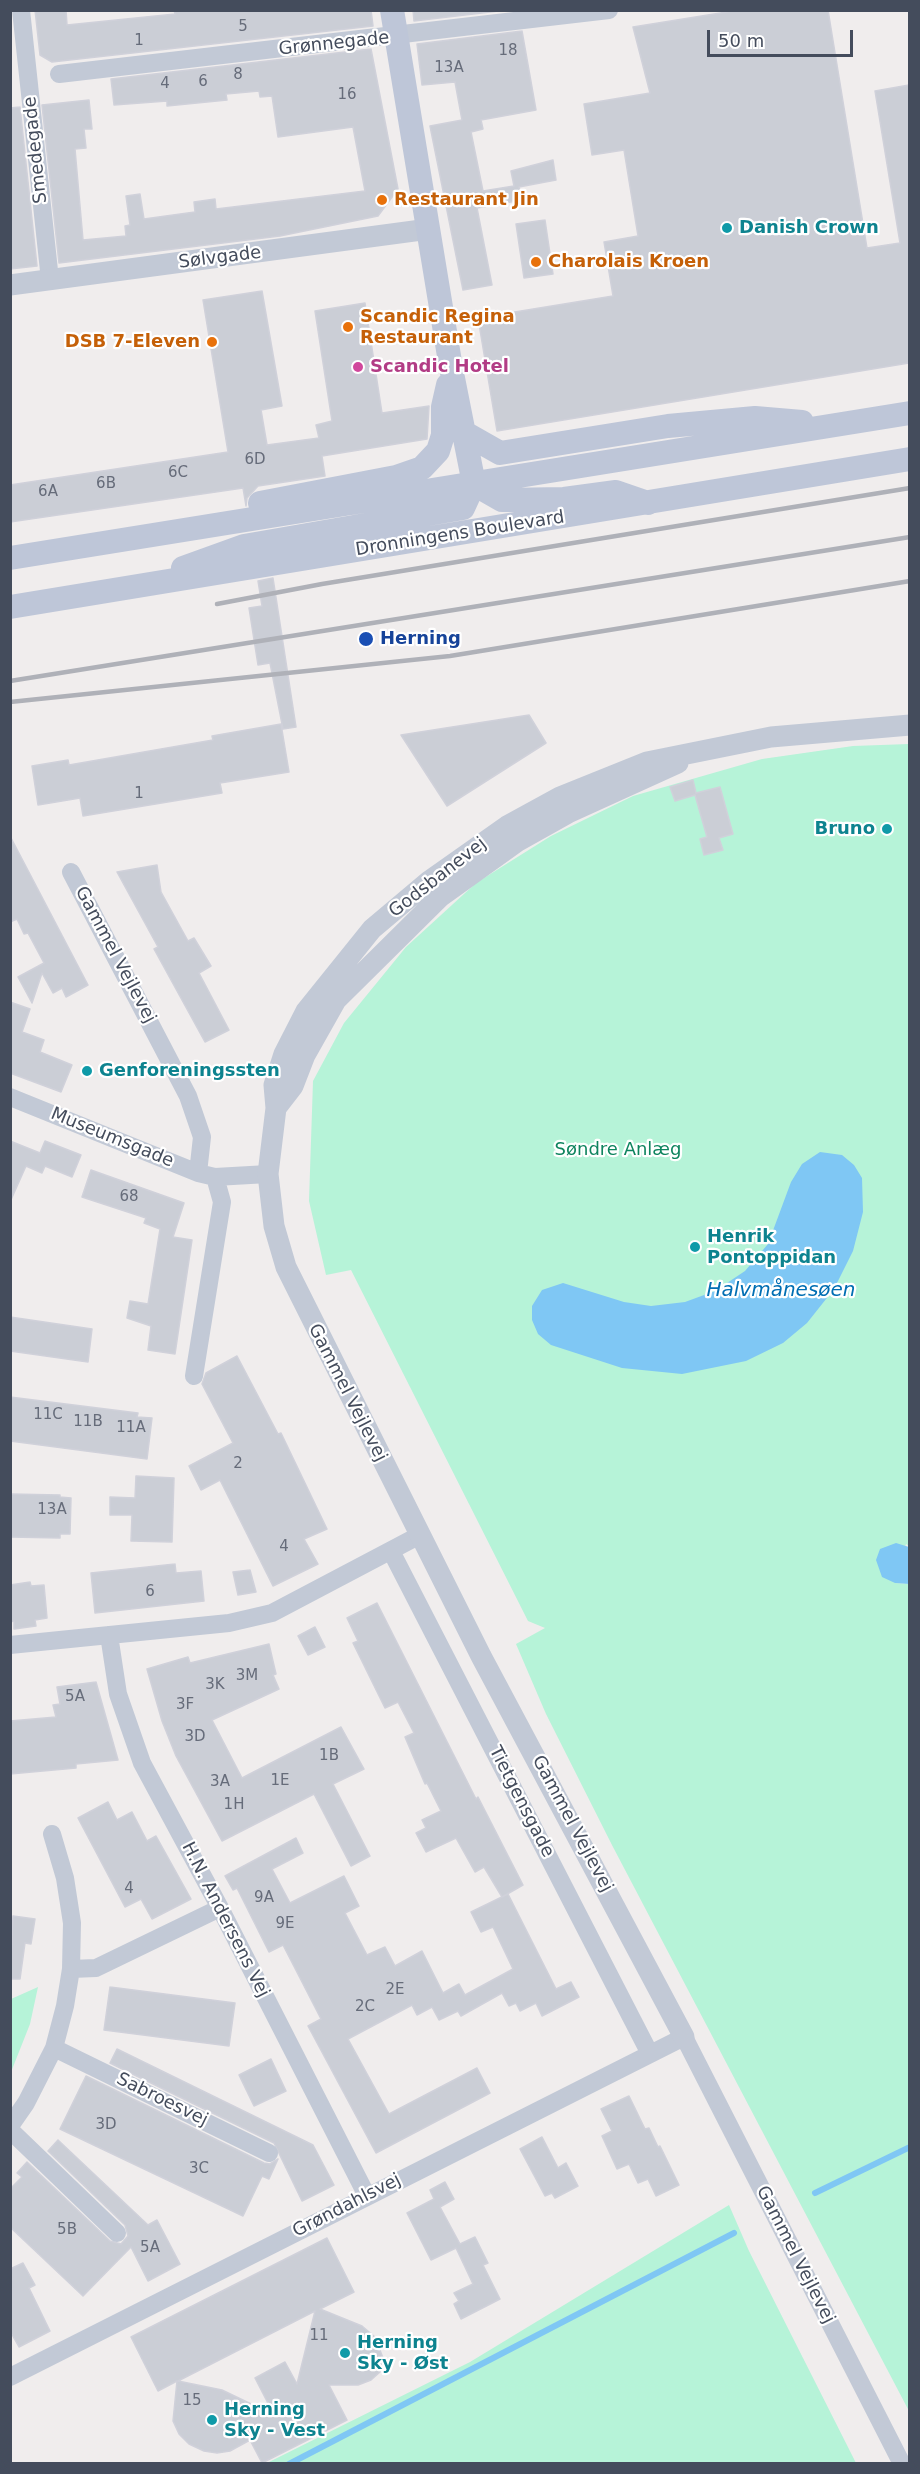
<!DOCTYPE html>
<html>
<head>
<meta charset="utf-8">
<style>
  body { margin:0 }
  #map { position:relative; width:920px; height:2474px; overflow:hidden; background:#f0eded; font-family:"DejaVu Sans",sans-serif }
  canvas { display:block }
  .frame { position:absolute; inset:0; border:12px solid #444c5c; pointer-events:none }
  .scale { position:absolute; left:707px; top:30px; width:146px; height:27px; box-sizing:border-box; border:3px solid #444c5c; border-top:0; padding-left:8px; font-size:18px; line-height:21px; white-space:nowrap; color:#444c5c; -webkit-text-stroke:4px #fff; paint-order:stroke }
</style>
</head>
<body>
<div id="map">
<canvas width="920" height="2474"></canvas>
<div class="frame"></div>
<div class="scale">50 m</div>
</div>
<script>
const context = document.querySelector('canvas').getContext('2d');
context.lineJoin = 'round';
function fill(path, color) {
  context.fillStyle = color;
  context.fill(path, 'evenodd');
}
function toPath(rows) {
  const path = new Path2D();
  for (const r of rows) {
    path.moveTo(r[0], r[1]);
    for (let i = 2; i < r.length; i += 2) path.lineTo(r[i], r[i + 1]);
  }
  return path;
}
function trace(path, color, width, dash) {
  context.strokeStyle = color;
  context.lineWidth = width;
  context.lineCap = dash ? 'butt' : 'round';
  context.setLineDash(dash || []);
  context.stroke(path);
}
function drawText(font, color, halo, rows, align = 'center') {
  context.font = font + ' "DejaVu Sans",sans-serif';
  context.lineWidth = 4.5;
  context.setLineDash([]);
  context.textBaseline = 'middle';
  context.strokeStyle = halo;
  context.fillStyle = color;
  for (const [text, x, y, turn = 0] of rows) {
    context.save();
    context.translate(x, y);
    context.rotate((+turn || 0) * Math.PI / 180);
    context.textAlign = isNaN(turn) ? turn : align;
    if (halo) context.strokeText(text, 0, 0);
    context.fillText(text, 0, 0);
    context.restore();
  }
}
fill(toPath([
  [909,744,910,1547,906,1544,895,1583,910,1584,909,2411,613,1847,546,1714,516,1644,545,1628,528,1621,351,1270,326,1275,309,1201,313,1081,344,1023,406,947,476,883,551,836,633,796,762,759,853,746],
  [38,1987,30,2024,11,2072,11,1999],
  [729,2205,749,2251,856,2463,267,2463,470,2362]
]), '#b6f3d8');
fill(toPath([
  [820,1152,842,1155,854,1165,862,1178,863,1212,853,1251,834,1289,807,1323,783,1343,746,1361,682,1374,622,1368,551,1345,538,1334,532,1320,532,1306,542,1290,563,1283,624,1302,651,1306,685,1302,715,1291,745,1271,768,1244,791,1182,802,1164],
  [896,1543,909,1547,909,1584,895,1583,882,1577,876,1560,880,1549]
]), '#7fc7f4');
trace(toPath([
  [815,2193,910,2147],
  [289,2464,734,2233]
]), '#7fc7f4', 6);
const building = toPath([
  [35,10,66,10,67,25,175,14,174,10,371,10,373,26,52,62,40,55,35,10],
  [413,10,507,10,414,21,413,10],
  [739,10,828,10,867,248,900,243,875,91,909,85,909,363,497,431,478,318,613,296,604,242,638,236,624,150,592,155,584,104,650,93,633,27,739,10],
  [522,31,536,110,481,120,483,129,471,132,483,191,514,186,511,171,553,160,556,180,519,187,522,200,477,208,492,285,463,290,430,126,462,120,455,82,422,85,417,44,522,31],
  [371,49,398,189,378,216,280,236,59,263,42,105,89,100,92,129,84,129,86,148,75,149,83,240,126,236,125,226,130,225,126,196,140,194,144,219,195,212,194,202,215,199,216,209,365,191,353,127,278,137,272,96,260,97,259,91,226,94,227,100,167,106,167,101,114,105,111,79,371,49],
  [20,107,37,266,10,269,10,108,20,107],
  [545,220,553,274,524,278,516,224,545,220],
  [262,291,282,406,261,410,267,445,319,438,316,425,332,421,315,311,365,303,382,413,429,406,427,439,322,456,325,476,258,486,247,498,246,506,243,488,10,522,10,485,228,452,203,300,262,291],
  [273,578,296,727,283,729,270,663,258,665,249,608,262,606,258,581,273,578],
  [529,715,546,743,447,806,401,735,529,715],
  [281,724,289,772,220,783,222,793,83,816,80,798,38,805,32,766,68,760,69,765,213,740,212,736,281,724],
  [693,780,696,793,720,787,733,834,719,838,723,850,704,855,700,839,707,837,695,795,675,801,670,787,693,780],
  [10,836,88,985,66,997,62,988,53,993,42,973,32,1003,18,977,44,963,28,933,24,934,17,919,10,922,10,836],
  [157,865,161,892,188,941,194,938,211,966,199,973,229,1030,205,1042,154,949,158,947,117,872,157,865],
  [10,1002,30,1009,22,1032,44,1040,40,1052,72,1065,61,1092,10,1073,10,1002],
  [10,1141,40,1153,45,1141,81,1155,72,1177,45,1166,42,1173,26,1166,10,1202,10,1141],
  [91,1170,184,1203,173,1237,192,1240,175,1354,148,1350,151,1326,127,1318,130,1301,148,1304,160,1229,144,1223,146,1218,82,1197,91,1170],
  [10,1317,92,1329,88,1362,10,1351,10,1317],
  [237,1356,278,1434,281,1433,327,1529,304,1539,318,1564,273,1586,220,1480,201,1490,189,1466,233,1443,202,1384,206,1373,237,1356],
  [10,1397,138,1413,137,1417,152,1418,147,1459,10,1441,10,1397],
  [136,1476,174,1478,172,1542,131,1541,132,1515,110,1515,110,1497,135,1498,136,1476],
  [10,1494,60,1495,60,1497,71,1498,70,1534,60,1534,60,1538,10,1537,10,1494],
  [175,1564,176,1573,201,1571,204,1601,95,1613,91,1573,175,1564],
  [250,1570,256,1592,238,1595,233,1572,250,1570],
  [30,1582,31,1586,44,1585,47,1618,35,1620,36,1626,14,1629,14,1621,10,1622,10,1585,30,1582],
  [377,1603,476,1799,478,1797,523,1885,502,1897,484,1867,475,1872,456,1838,426,1852,416,1833,426,1828,422,1820,441,1811,427,1783,425,1784,405,1737,414,1733,398,1702,385,1708,353,1643,358,1641,347,1618,377,1603],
  [315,1627,325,1647,308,1655,298,1636,315,1627],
  [269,1644,276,1674,273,1675,279,1689,212,1720,242,1778,341,1727,364,1769,333,1784,370,1856,351,1866,314,1794,222,1841,176,1756,162,1721,147,1669,188,1657,190,1663,269,1644],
  [96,1682,118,1760,76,1764,76,1768,10,1774,10,1721,56,1717,53,1705,60,1704,57,1687,96,1682],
  [108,1802,117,1820,132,1812,147,1841,156,1836,191,1899,152,1919,141,1899,125,1907,78,1818,108,1802],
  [296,1838,303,1853,272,1869,290,1903,344,1876,359,1906,345,1913,367,1955,385,1947,395,1966,422,1951,443,1993,459,1984,465,1995,513,1969,493,1927,481,1932,471,1912,508,1894,556,1989,571,1982,579,1997,542,2016,536,2003,520,2011,516,2003,509,2006,502,1993,461,2016,458,2011,439,2020,432,2007,417,2015,412,2005,348,2039,389,2114,477,2068,490,2093,376,2153,308,2026,321,2019,283,1945,269,1952,237,1888,233,1890,225,1876,296,1838],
  [13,1916,35,1919,31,1944,25,1943,20,1979,10,1979,13,1916],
  [110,1987,235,2003,229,2046,104,2030,110,1987],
  [117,2049,313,2145,334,2185,302,2201,274,2143,110,2063,117,2049],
  [271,2059,286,2091,254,2106,239,2075,271,2059],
  [86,2076,264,2163,270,2164,278,2159,269,2179,262,2176,243,2216,60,2129,86,2076],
  [629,2096,645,2129,649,2128,658,2147,660,2146,679,2185,656,2196,648,2179,638,2183,629,2164,617,2169,602,2136,612,2131,601,2109,629,2096],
  [542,2137,558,2168,566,2163,578,2186,555,2198,552,2193,545,2196,520,2149,542,2137],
  [58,2140,148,2225,157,2220,180,2264,148,2281,131,2247,83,2296,10,2227,10,2189,22,2177,17,2173,27,2162,110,2241,121,2244,128,2236,125,2225,48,2151,58,2140],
  [445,2182,454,2199,440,2207,460,2244,475,2237,488,2263,483,2265,500,2299,461,2319,454,2304,459,2301,454,2293,473,2284,456,2248,431,2260,407,2213,434,2199,430,2190,445,2182],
  [327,2238,354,2292,320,2309,362,2326,375,2337,383,2358,380,2372,371,2380,358,2385,329,2385,347,2420,262,2463,250,2440,230,2451,217,2453,204,2451,189,2444,179,2434,173,2421,177,2381,158,2391,131,2337,327,2238],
  [315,2311,297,2384,285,2362,255,2378,274,2415,222,2390,178,2381,315,2311],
  [23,2263,35,2285,29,2288,50,2331,19,2347,10,2331,10,2269,23,2263]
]);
fill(building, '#cbced6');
trace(building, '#d0d1da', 1.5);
trace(toPath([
  [21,10,50,280],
  [59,74,609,10],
  [71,872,188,1096,202,1137,198,1173],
  [10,1097,198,1173,215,1177,268,1174],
  [194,1376,222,1202,215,1177],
  [391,1551,650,2054],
  [109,1635,118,1694,142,1763,220,1908,367,2196],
  [10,1645,229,1623,272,1613,420,1535],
  [71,1969,96,1968,220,1908],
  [54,2048,269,2153],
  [10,2126,26,2103,54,2048,65,2006,71,1969,72,1923,65,1878,52,1834],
  [10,2130,117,2233],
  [10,2377,684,2037,902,2464]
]), '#c2c9d6', 18);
trace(toPath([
  [10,285,429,229],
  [276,1108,293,1086,305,1055,336,1000,440,897,518,841,568,813,678,763],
  [684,2037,481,1656,286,1267,274,1226,268,1174,276,1108,274,1085,284,1054,306,1011,372,929,429,881,507,826,560,797,647,762,771,737,910,725]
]), '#c2c9d6', 21);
trace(toPath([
  [392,10,451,368,474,484],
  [463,432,500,453,668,426,755,418,802,422],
  [474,484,502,500,564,499,616,492,648,503],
  [260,503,396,477,422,468,438,451,443,435,443,407,448,385],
  [10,558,910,413],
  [183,568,244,546,463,508,474,484],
  [10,607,910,459]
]), '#bec6d8', 24);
trace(toPath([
  [217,604,322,584,910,488],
  [10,681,910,537],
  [10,702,450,656,910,581]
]), '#afb1b8', 4.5);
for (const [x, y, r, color] of [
  [382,200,6,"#e8710a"],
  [727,228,6,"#0f9aa8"],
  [536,262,6,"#e8710a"],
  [348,327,6,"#e8710a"],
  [212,342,6,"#e8710a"],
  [358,367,6,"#d1479c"],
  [366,639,8,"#1a4fb4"],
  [887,829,6,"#0f9aa8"],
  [87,1071,6,"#0f9aa8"],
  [695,1247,6,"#0f9aa8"],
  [345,2353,6,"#0f9aa8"],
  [212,2420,6,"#0f9aa8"]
]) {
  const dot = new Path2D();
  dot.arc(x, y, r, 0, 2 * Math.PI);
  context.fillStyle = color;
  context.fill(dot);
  trace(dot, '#fff', 2);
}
drawText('15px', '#666c7a', null, [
  ["5",243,27],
  ["1",139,41],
  ["18",508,51],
  ["13A",449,68],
  ["8",238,75],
  ["6",203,82],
  ["4",165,84],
  ["16",347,95],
  ["6D",255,460],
  ["6C",178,473],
  ["6B",106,484],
  ["6A",48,492],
  ["1",139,794],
  ["68",129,1197],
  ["11C",48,1415],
  ["11B",88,1422],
  ["11A",131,1428],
  ["2",238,1464],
  ["13A",52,1510],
  ["4",284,1547],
  ["6",150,1592],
  ["3M",247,1676],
  ["3K",215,1685],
  ["5A",75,1697],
  ["3F",185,1705],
  ["3D",195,1737],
  ["1B",329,1756],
  ["1E",280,1781],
  ["3A",220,1782],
  ["1H",234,1805],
  ["4",129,1889],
  ["9A",264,1898],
  ["9E",285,1924],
  ["2E",395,1990],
  ["2C",365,2007],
  ["3D",106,2125],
  ["3C",199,2169],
  ["5B",67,2230],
  ["5A",150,2248],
  ["11",319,2336],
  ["15",192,2401]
]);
drawText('18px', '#444c5c', '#fff', [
  ["Grønnegade",334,44,-6],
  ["Smedegade",36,150,-96],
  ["Sølvgade",220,258,-7],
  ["Dronningens Boulevard",460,534,-9],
  ["Godsbanevej",438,878,-38],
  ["Gammel Vejlevej",115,955,62],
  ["Museumsgade",112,1138,22],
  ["Gammel Vejlevej",347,1393,63],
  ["Tietgensgade",521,1802,63],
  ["Gammel Vejlevej",572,1824,62],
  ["H.N. Andersens Vej",225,1920,63],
  ["Sabroesvej",162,2100,26],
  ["Grøndahlsvej",347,2206,-27],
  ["Gammel Vejlevej",795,2255,63]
]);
drawText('bold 18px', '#c56008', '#fff', [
  ["Restaurant Jin",394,200],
  ["Charolais Kroen",548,262],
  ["Scandic Regina",360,317],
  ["Restaurant",360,338],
  ["DSB 7-Eleven",200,342,"right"]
], 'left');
drawText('bold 18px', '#0d838f', '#fff', [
  ["Danish Crown",739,228],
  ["Bruno",875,829,"right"],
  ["Genforeningssten",99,1071],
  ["Henrik",707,1237],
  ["Pontoppidan",707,1258],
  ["Herning",357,2343],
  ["Sky - Øst",357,2364],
  ["Herning",224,2410],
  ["Sky - Vest",224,2431]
], 'left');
drawText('bold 18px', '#b23c85', '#fff', [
  ["Scandic Hotel",370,367]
], 'left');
drawText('bold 18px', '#164399', '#fff', [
  ["Herning",380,639]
], 'left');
drawText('18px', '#0e845e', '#fff', [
  ["Søndre Anlæg",618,1150]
]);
drawText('italic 20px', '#006eb3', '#fff', [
  ["Halvmånesøen",781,1291]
]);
</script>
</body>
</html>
